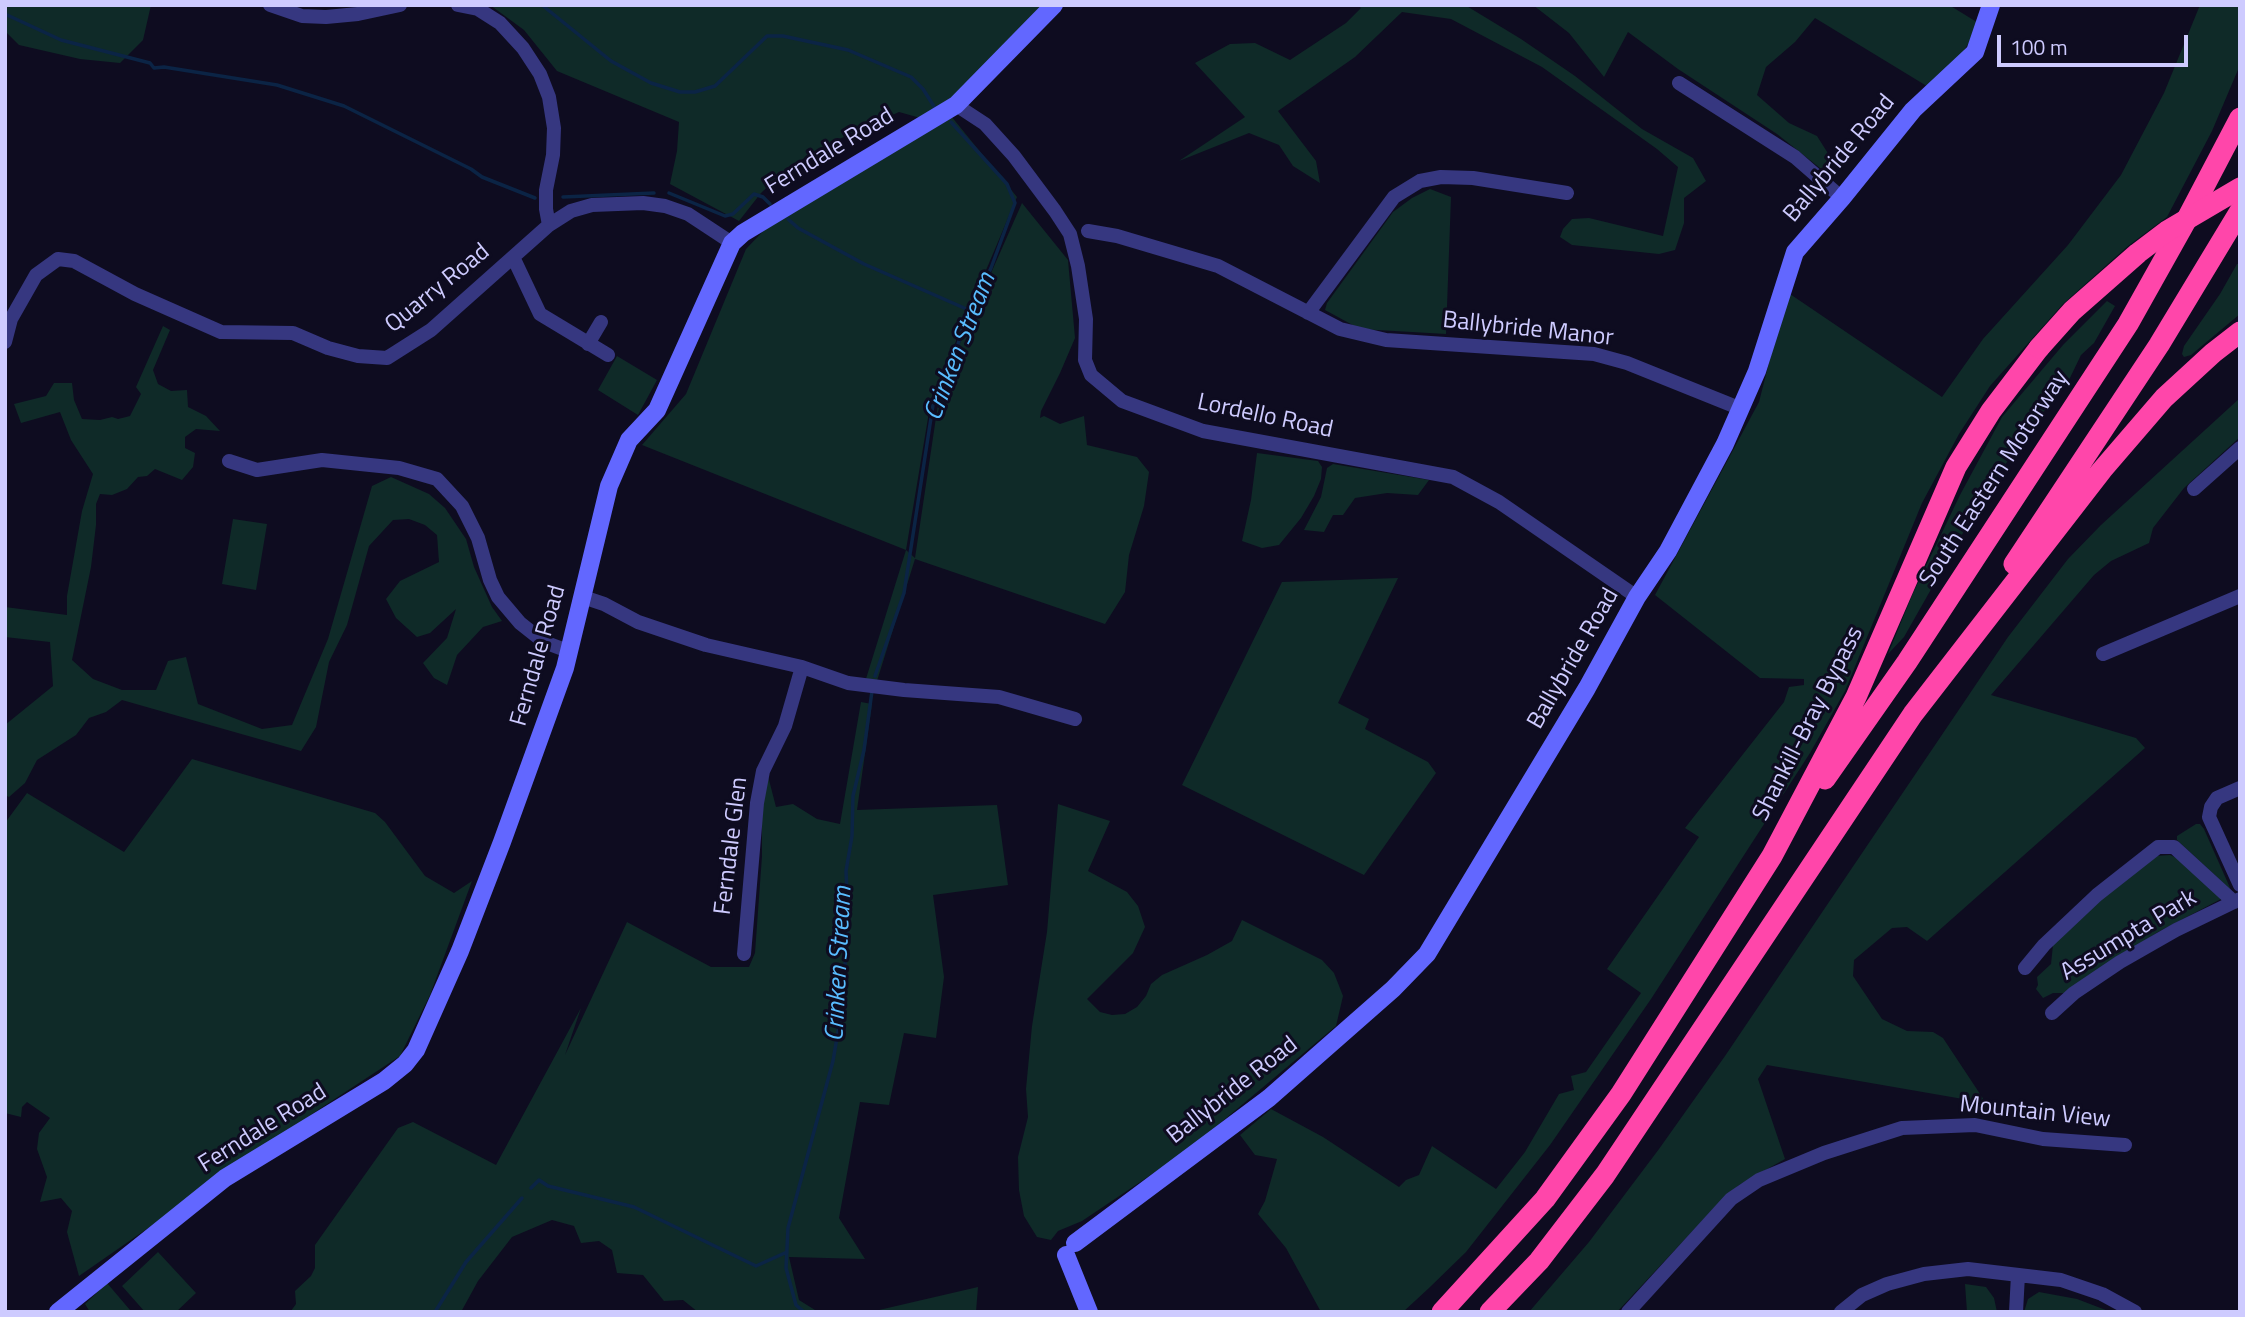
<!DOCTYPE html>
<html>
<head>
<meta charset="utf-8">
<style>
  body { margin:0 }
  #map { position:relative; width:2245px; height:1317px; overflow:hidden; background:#0e0c20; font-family:"Titillium Web",sans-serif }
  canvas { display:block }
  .frame { position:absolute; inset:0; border:7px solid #cecbff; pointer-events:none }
  .scale { position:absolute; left:1997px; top:35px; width:191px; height:32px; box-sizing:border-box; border:4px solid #cecbff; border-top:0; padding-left:9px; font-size:21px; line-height:24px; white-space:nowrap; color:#cecbff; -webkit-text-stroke:5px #0e0c20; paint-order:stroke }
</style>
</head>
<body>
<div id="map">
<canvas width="2245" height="1317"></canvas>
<div class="frame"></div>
<div class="scale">100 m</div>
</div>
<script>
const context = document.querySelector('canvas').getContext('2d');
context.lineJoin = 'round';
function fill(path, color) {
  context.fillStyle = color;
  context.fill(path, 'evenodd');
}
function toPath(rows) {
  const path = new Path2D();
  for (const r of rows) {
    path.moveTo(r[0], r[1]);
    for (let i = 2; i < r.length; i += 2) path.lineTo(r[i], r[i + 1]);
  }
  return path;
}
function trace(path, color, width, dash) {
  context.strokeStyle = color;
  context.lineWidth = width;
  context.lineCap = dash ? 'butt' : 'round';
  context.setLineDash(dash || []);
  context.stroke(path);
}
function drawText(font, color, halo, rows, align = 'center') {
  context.font = font + ' "Titillium Web",sans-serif';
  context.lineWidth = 6;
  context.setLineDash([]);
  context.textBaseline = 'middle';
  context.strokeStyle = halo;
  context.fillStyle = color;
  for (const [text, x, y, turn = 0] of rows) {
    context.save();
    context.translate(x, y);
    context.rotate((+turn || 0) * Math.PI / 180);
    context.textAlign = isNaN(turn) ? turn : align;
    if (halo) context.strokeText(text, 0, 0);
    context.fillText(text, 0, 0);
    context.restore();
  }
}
fill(toPath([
  [5,5,32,7,151,5,143,40,120,63,80,59,19,45,5,31],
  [490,5,1046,5,957,96,924,119,899,112,824,146,785,170,761,193,739,221,670,184,677,151,679,122,557,71,524,30],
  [1357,5,1465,5,1521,39,1575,76,1642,129,1693,158,1706,181,1684,198,1684,223,1675,250,1659,254,1572,245,1560,237,1563,229,1572,219,1589,218,1663,236,1678,167,1657,149,1542,67,1451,19,1402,12,1355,57,1278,111,1316,161,1320,183,1293,166,1279,145,1249,133,1179,161,1245,117,1195,63,1230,44,1255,43,1290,60,1346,23,1361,8],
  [1533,5,1949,5,1980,24,1962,54,1930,88,1815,18,1795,42,1766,67,1757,95,1789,123,1817,136,1829,155,1832,167,1825,172,1777,134,1678,69,1628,32,1604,77,1569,33],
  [2200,5,2240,5,2240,65,2212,131,2167,217,2128,246,2063,304,1990,386,1959,434,1922,503,1845,691,1810,753,1651,999,1550,1145,1466,1252,1429,1288,1403,1312,1321,1312,1286,1248,1258,1214,1265,1201,1277,1159,1255,1155,1240,1135,1271,1109,1323,1137,1399,1187,1406,1180,1419,1175,1432,1146,1496,1189,1525,1152,1559,1094,1574,1090,1571,1076,1586,1072,1641,993,1607,969,1699,837,1685,828,1784,702,1789,687,1804,685,1804,679,1760,678,1655,595,1759,402,1787,292,1942,397,1983,339,2068,245,2121,175,2164,93],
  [951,116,1017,197,931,400,906,550,915,558,938,404,952,375,957,350,1022,203,1068,260,1075,338,1060,373,1041,411,1040,418,1044,416,1060,424,1084,416,1087,445,1137,457,1149,472,1144,506,1129,555,1125,592,1105,624,915,559,876,684,865,682,906,550,642,445,686,394,746,249,769,225],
  [1430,189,1451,197,1446,334,1360,329,1325,310,1327,303,1393,212,1412,198],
  [2237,264,2240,264,2240,314,2191,355,2184,357,2182,354,2184,346,2220,294],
  [2107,301,2115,306,2094,343,2081,355,2068,382,2021,440,1972,517,1904,637,1888,654,1913,593,1960,495,2002,417,2063,345],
  [163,326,170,330,153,370,158,384,171,391,187,390,188,407,206,416,220,431,196,429,185,437,185,448,195,453,193,467,182,480,155,469,147,476,138,477,127,489,112,495,100,494,96,504,96,525,91,567,72,660,93,679,122,690,156,690,168,661,186,657,198,704,262,729,292,725,328,639,372,486,391,477,429,494,445,508,466,539,474,567,492,607,502,621,483,627,457,655,447,685,434,678,423,663,447,638,456,609,430,633,417,637,396,618,386,599,400,581,439,562,437,535,425,525,409,519,393,520,369,546,347,625,329,662,316,727,301,751,122,700,106,712,89,718,76,735,37,760,25,783,9,797,5,795,5,725,53,686,50,642,5,637,5,607,67,615,67,596,82,511,93,474,71,440,60,412,21,423,14,404,46,396,54,383,72,383,74,400,82,419,100,420,112,417,118,419,130,416,141,394,136,387],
  [617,356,657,380,638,415,598,390],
  [2240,398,2240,437,2184,488,2153,528,2149,543,2111,561,2094,575,1991,695,2136,738,2145,748,1927,941,1907,927,1892,928,1854,960,1853,976,1882,1019,1907,1031,1933,1032,1943,1038,1986,1103,1767,1065,1758,1079,1785,1159,1739,1185,1715,1207,1617,1312,1529,1312,1589,1242,1659,1149,1725,1056,2008,637,2068,559,2101,525],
  [1257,453,1318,461,1322,467,1321,479,1314,496,1301,518,1279,545,1262,548,1242,541,1251,500],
  [1333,464,1429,480,1418,495,1387,493,1355,498,1343,515,1333,515,1324,532,1304,530,1321,497,1327,468],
  [233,519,267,524,256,590,222,584],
  [1398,578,1338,703,1369,719,1365,729,1428,762,1436,773,1364,875,1182,785,1282,582],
  [861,702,872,704,857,810,997,805,1008,885,933,895,944,977,936,1038,904,1033,889,1105,860,1102,839,1218,865,1259,789,1257,799,1300,815,1310,879,1310,978,1287,976,1312,698,1312,683,1300,664,1301,643,1275,617,1273,612,1250,599,1241,581,1243,574,1226,552,1220,512,1237,478,1281,461,1312,279,1312,291,1311,296,1304,295,1291,311,1276,315,1268,315,1245,398,1128,413,1122,496,1165,581,1008,565,1055,627,922,711,967,749,967,755,953,762,856,762,801,768,776,776,807,793,804,817,819,840,824],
  [192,759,375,813,385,822,425,876,454,893,472,881,430,995,400,1056,318,1110,79,1276,67,1232,72,1211,61,1198,40,1202,47,1177,37,1149,39,1133,50,1118,27,1102,22,1107,21,1117,5,1113,5,823,27,793,124,852],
  [1058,804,1110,821,1088,871,1127,892,1138,906,1145,927,1133,953,1087,999,1100,1012,1112,1015,1125,1014,1137,1007,1146,996,1151,984,1162,975,1207,955,1232,941,1242,920,1322,960,1334,973,1343,996,1336,1026,1188,1150,1082,1221,1058,1231,1051,1240,1037,1237,1024,1216,1019,1190,1018,1157,1028,1117,1026,1089,1032,1026,1047,932],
  [2196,824,2200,824,2204,829,2231,890,2177,840,2177,836],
  [2170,855,2181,860,2223,898,2158,932,2064,993,2053,993,2043,998,2036,989,2038,985,2037,977,2051,964,2053,945,2099,899,2156,856],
  [158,1252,196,1293,176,1312,145,1312,122,1286],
  [107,1283,130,1310,131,1312,90,1312,85,1304],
  [1965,1284,1986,1287,1994,1298,1997,1312,1967,1312],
  [2039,1292,2077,1299,2111,1312,2024,1312,2028,1299]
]), '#0f2a28');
trace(toPath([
  [542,5,611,61,651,83,680,92,695,92,715,86,767,36,783,36,848,50,911,77,923,89,935,108],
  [5,14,61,40,150,63,154,68,164,67,277,85,344,106,471,169,482,177,535,198],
  [669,193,725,216,733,214,754,194,763,197,770,204],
  [563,197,654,193],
  [788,219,798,228,864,264,971,311],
  [875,676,904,593,933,405,950,372,963,327,991,268,1015,203,1007,184,951,122],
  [531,1188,539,1180,548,1186,634,1207,756,1266,787,1252],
  [435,1312,466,1262,522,1198],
  [804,1312,796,1305,786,1268,788,1228,833,1061,843,1002,848,914,846,871,852,836,853,796,864,750,872,691]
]), '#0b2445', 3.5);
trace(toPath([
  [270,5,302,16,326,17,358,14,400,5],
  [458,5,478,9,500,23,523,48,540,74,549,97,554,128,553,155,546,190,546,209,549,225],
  [1679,83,1795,157,1842,198],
  [956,105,985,124,1014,156,1055,211,1070,234,1078,266,1086,319,1085,360,1091,375,1122,401,1203,431,1453,477,1499,502,1637,597],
  [1088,231,1117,236,1218,266,1340,329,1386,340,1594,354,1627,363,1739,408],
  [513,257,540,314,608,355],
  [1308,313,1394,197,1420,181,1441,177,1473,178,1567,193],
  [5,342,11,319,36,275,58,259,74,261,135,294,221,332,293,333,328,348,358,356,387,358,431,330,549,225,571,211,592,205,643,203,665,206,688,214,732,243],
  [588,344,601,322],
  [229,461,257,470,322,460,399,468,437,479,462,506,478,538,490,580,498,597,520,623,544,642,568,651],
  [2194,489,2240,448],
  [583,597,604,604,638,622,706,645,802,667,848,683,904,690,999,697,1075,719],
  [2103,654,2240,596],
  [2240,788,2217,798,2211,807,2209,817,2240,885],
  [744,954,757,803,763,771,785,726,802,667],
  [2025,968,2044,945,2097,895,2158,847,2174,847,2234,902],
  [2052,1013,2074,993,2120,962,2176,930,2240,899],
  [1628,1312,1731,1199,1759,1180,1824,1153,1902,1128,1975,1125,2043,1139,2125,1145],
  [1841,1312,1862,1295,1887,1284,1924,1274,1968,1269,2061,1280,2102,1294,2135,1312],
  [2016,1312,2018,1275]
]), '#363780', 14);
trace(toPath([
  [1075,1243,1269,1098,1393,989,1427,954,1587,688,1637,597,1668,551,1725,444,1757,371,1795,252,1842,198,1913,110,1975,52,1991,5],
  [1066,1255,1089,1312],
  [58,1312,225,1178,384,1081,405,1064,416,1050,460,951,502,842,565,668,609,486,629,440,657,410,732,243,743,233,956,105,1054,5]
]), '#6267ff', 18);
trace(toPath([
  [2014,564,2159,345,2240,211],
  [1825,779,1907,662,2128,324,2188,217,2240,118],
  [1442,1312,1545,1199,1621,1094,1772,856,1856,697,1956,467,1991,411,2039,348],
  [1490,1312,1539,1261,1605,1175,1913,714,2102,470,2164,398,2213,353,2240,332]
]), '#ff46aa', 21);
trace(toPath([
  [2039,348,2072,311,2138,253,2167,231,2240,188]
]), '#ff46aa', 21);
drawText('24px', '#cecbff', '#0e0c20', [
  ["Ferndale Road",830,152,-31],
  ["Ballybride Road",1840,159,-50],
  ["Quarry Road",438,289,-39],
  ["Ballybride Manor",1528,330,6],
  ["Lordello Road",1265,417,12],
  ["South Eastern Motorway",1995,479,-57],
  ["Ferndale Road",539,656,-74],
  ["Ballybride Road",1574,659,-60],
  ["Shankill-Bray Bypass",1809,724,-63],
  ["Ferndale Glen",732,846,-83],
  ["Assumpta Park",2129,936,-31],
  ["Ballybride Road",1233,1091,-38],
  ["Mountain View",2035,1113,6],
  ["Ferndale Road",263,1129,-32]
]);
drawText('italic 26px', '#59bcff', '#0e0c20', [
  ["Crinken Stream",961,347,-69],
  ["Crinken Stream",840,964,-87]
]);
</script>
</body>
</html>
